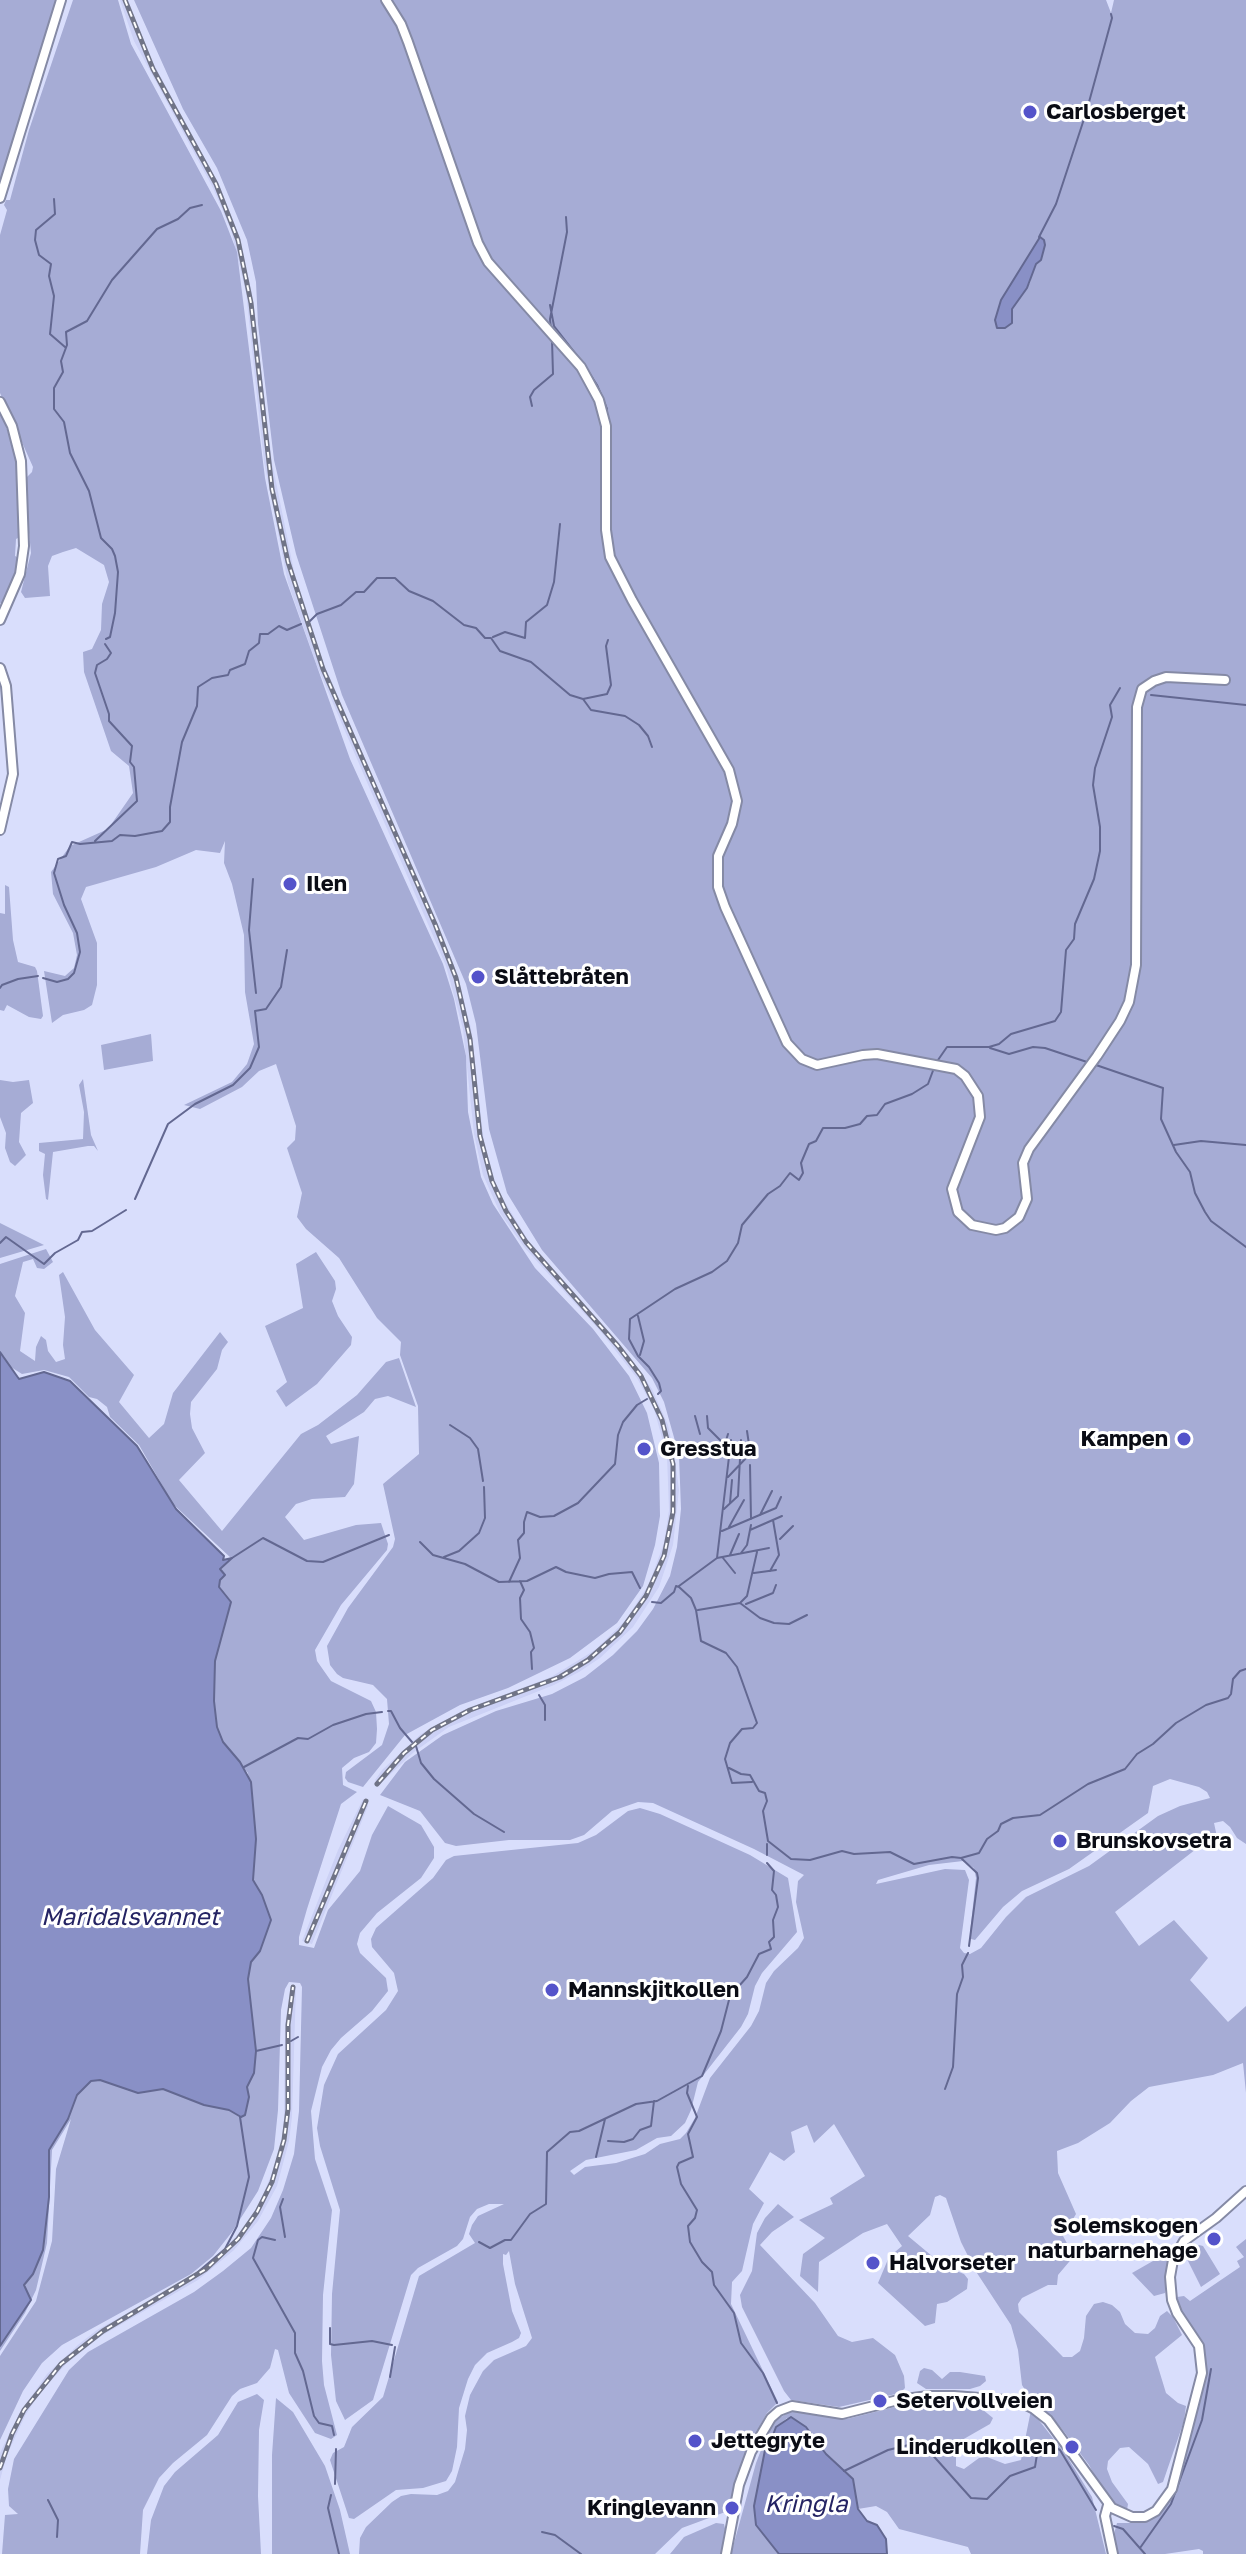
<!DOCTYPE html>
<html>
<head>
<meta charset="utf-8">
<style>
  body { margin:0 }
  canvas { display:block; background:#d9defc }
</style>
</head>
<body>
<canvas width="1246" height="2554"></canvas>
<script>
const context = document.querySelector('canvas').getContext('2d');
context.lineJoin = 'round';
function fill(path, color) {
  context.fillStyle = color;
  context.fill(path, 'evenodd');
}
function toPath(rows) {
  const path = new Path2D();
  for (const r of rows) {
    path.moveTo(r[0], r[1]);
    for (let i = 2; i < r.length; i += 2) path.lineTo(r[i], r[i + 1]);
  }
  return path;
}
function trace(path, color, width, dash) {
  context.strokeStyle = color;
  context.lineWidth = width;
  context.lineCap = dash ? 'butt' : 'round';
  context.setLineDash(dash || []);
  context.stroke(path);
}
function drawText(font, color, halo, rows, align = 'center') {
  context.font = font + ' "Golos Text",sans-serif';
  context.lineWidth = 6;
  context.setLineDash([]);
  context.textBaseline = 'middle';
  context.strokeStyle = halo;
  context.fillStyle = color;
  for (const [text, x, y, turn = 0] of rows) {
    context.save();
    context.translate(x, y);
    context.rotate((+turn || 0) * Math.PI / 180);
    context.textAlign = isNaN(turn) ? turn : align;
    if (halo) context.strokeText(text, 0, 0);
    context.fillText(text, 0, 0);
    context.restore();
  }
}
fill(toPath([
  [120,0,128,0,151,59,220,187,236,228,252,293,272,462,296,581,324,664,454,965,471,1028,485,1152,497,1189,529,1242,629,1356,652,1389,668,1425,675,1459,679,1490,673,1545,659,1587,633,1627,600,1658,579,1672,554,1685,449,1727,414,1752,379,1785,375,1780,382,1770,421,1734,464,1710,551,1677,595,1650,625,1621,649,1584,664,1543,669,1510,667,1456,654,1409,637,1378,601,1332,524,1247,500,1213,483,1175,474,1134,463,1029,446,966,317,666,288,583,264,462,246,293,231,230,213,188,134,41],
  [363,1799,367,1801,368,1806,312,1944,302,1941,338,1850],
  [292,1987,296,1987,292,2117,289,2141,277,2186,258,2221,234,2250,198,2280,101,2336,67,2363,39,2394,25,2416,7,2455,0,2480,0,2453,19,2414,47,2374,79,2344,97,2330,175,2287,217,2258,246,2225,258,2206,276,2164,282,2140,284,2118,285,2023]
]), '#ccd1f5');
fill(toPath([
  [0,0,58,0,0,189],
  [73,0,118,0,131,44,221,211,237,252,265,478,284,574,350,759,443,964,454,999,466,1056,468,1112,481,1177,493,1204,535,1268,593,1329,629,1376,647,1413,659,1463,660,1516,655,1545,643,1586,617,1623,570,1658,508,1688,460,1705,405,1735,363,1787,348,1782,345,1778,346,1772,382,1745,389,1724,387,1699,373,1685,343,1678,337,1674,330,1665,327,1646,348,1608,393,1547,395,1539,383,1484,419,1454,418,1406,400,1355,401,1342,377,1318,339,1258,306,1229,297,1217,302,1193,287,1148,295,1140,296,1126,276,1064,259,1071,242,1087,200,1109,184,1105,232,1082,247,1064,254,1044,245,992,244,935,232,884,224,863,225,841,220,853,196,850,156,867,86,887,81,899,97,943,97,985,92,1005,84,1010,63,1015,52,1023,44,971,65,976,74,968,77,955,73,933,53,894,51,872,70,846,108,829,133,793,129,766,111,751,84,672,83,652,92,649,101,630,102,604,109,582,104,565,76,548,63,552,52,556,48,566,50,596,25,598,21,592,31,553,24,480,32,472,33,467,0,393,0,235,7,210,4,205,6,200,10,200,29,130],
  [134,0,1106,0,1111,13,1114,0,1246,0,1246,1844,1237,1838,1230,1827,1223,1821,1214,1823,1217,1837,1213,1840,1201,1834,1196,1839,1200,1846,1115,1912,1139,1946,1174,1920,1208,1958,1190,1980,1228,2022,1246,2006,1246,2093,1243,2063,1213,2075,1149,2087,1131,2101,1110,2123,1078,2143,1057,2151,1058,2173,1076,2214,1063,2236,1074,2256,1058,2275,1057,2285,1048,2285,1022,2298,1018,2304,1019,2312,1063,2357,1072,2357,1080,2351,1084,2338,1086,2316,1094,2304,1103,2302,1112,2305,1120,2312,1125,2324,1135,2333,1148,2334,1155,2328,1160,2316,1167,2311,1173,2317,1182,2335,1155,2357,1166,2393,1178,2403,1186,2406,1184,2421,1163,2482,1158,2484,1148,2464,1129,2447,1120,2448,1108,2461,1107,2469,1112,2482,1128,2504,1127,2510,1123,2510,1114,2504,1103,2491,1089,2465,1065,2433,1054,2419,1030,2398,1022,2385,1018,2350,1011,2325,975,2270,961,2242,946,2198,940,2195,935,2197,930,2215,908,2236,944,2266,964,2274,968,2279,967,2289,947,2302,937,2304,935,2323,925,2326,878,2283,889,2257,902,2246,887,2224,863,2233,819,2262,818,2292,800,2276,803,2254,825,2238,799,2220,833,2204,830,2198,865,2176,834,2124,814,2143,807,2125,791,2132,795,2152,784,2161,770,2152,749,2189,764,2203,753,2224,742,2271,732,2282,731,2304,778,2402,767,2413,744,2455,734,2498,728,2511,682,2528,655,2554,359,2554,360,2538,366,2527,392,2502,401,2496,411,2494,437,2495,448,2491,455,2482,465,2449,467,2430,465,2416,470,2395,483,2371,494,2360,526,2346,532,2338,515,2284,509,2251,506,2255,503,2254,503,2264,512,2311,521,2333,519,2338,512,2342,487,2353,475,2365,468,2379,459,2408,457,2447,452,2471,446,2481,423,2488,396,2490,354,2519,349,2518,330,2460,333,2453,344,2447,352,2427,383,2397,419,2276,475,2243,469,2234,472,2225,478,2216,504,2204,489,2204,477,2209,470,2217,463,2239,457,2246,418,2268,411,2275,373,2400,345,2420,336,2401,331,2355,332,2294,340,2210,320,2146,317,2128,324,2085,338,2054,386,2010,398,1991,394,1973,372,1947,371,1939,376,1928,433,1878,446,1860,454,1856,578,1843,596,1835,628,1811,640,1808,660,1814,750,1855,788,1878,797,1932,762,1973,755,1986,748,2014,741,2027,698,2082,691,2110,685,2123,671,2136,657,2138,636,2150,586,2160,570,2171,574,2175,585,2167,616,2163,645,2154,660,2144,680,2139,686,2133,695,2118,710,2078,751,2026,759,2011,766,1983,774,1971,798,1948,804,1938,796,1902,798,1881,804,1875,754,1849,653,1803,638,1802,612,1811,584,1835,570,1840,509,1840,456,1846,445,1843,420,1811,380,1795,405,1762,443,1735,496,1711,552,1694,585,1677,613,1655,637,1631,653,1609,670,1576,677,1547,681,1509,679,1455,664,1402,652,1378,542,1250,507,1193,489,1129,476,1024,466,984,342,695,296,554,274,460,258,324,256,282,247,240,217,168,183,109],
  [1040,237,1030,283,1011,309,1012,323,1005,328,1021,270],
  [1170,1779,1199,1787,1207,1792,1210,1798,1180,1806,1158,1816,1089,1866,1026,1897,1006,1917,981,1948,970,1954,964,1953,960,1948,969,1880,965,1870,945,1869,876,1884,878,1880,929,1865,963,1861,974,1868,976,1878,970,1933,971,1939,975,1940,1003,1907,1022,1891,1069,1869,1148,1813,1153,1786],
  [0,410,17,457,21,514,20,537,16,539,15,556,21,559,2,604,0,603],
  [5,885,9,887,13,940,18,962,35,967,37,971,43,1016,41,1019,29,1017,7,1005,4,1011,0,1010,0,913,5,914],
  [151,1034,153,1061,104,1070,101,1045],
  [83,1079,91,1135,98,1151,94,1146,88,1146,53,1152,48,1200,46,1199,43,1175,45,1154,39,1151,39,1143,83,1139,84,1112,79,1085],
  [0,1080,13,1082,29,1080,33,1103,21,1113,19,1142,26,1155,15,1166,10,1162,5,1148,6,1133,0,1117],
  [0,1223,44,1245,0,1258],
  [46,1249,53,1262,44,1269,37,1268,33,1259,23,1262,15,1296,25,1313,20,1351,35,1361,36,1347,41,1336,46,1340,48,1351,56,1362,65,1359,63,1345,65,1317,59,1275,63,1272,95,1330,134,1375,119,1402,149,1438,164,1424,173,1393,220,1332,228,1342,222,1350,217,1369,191,1402,190,1414,192,1428,205,1453,179,1480,222,1531,301,1434,318,1425,357,1395,386,1362,399,1358,416,1407,388,1396,375,1399,364,1412,326,1436,331,1444,359,1436,354,1484,345,1497,312,1499,296,1504,285,1517,304,1540,356,1525,381,1523,388,1544,387,1550,341,1605,315,1650,317,1661,331,1681,371,1701,376,1712,377,1729,376,1743,369,1752,354,1758,342,1768,343,1785,357,1792,341,1804,307,1909,299,1937,299,1945,314,1948,328,1910,360,1871,372,1835,388,1806,421,1825,434,1847,434,1858,421,1878,377,1913,360,1933,357,1944,360,1953,386,1978,388,1991,372,2011,341,2038,331,2050,322,2067,311,2111,315,2159,332,2210,323,2295,322,2361,324,2385,337,2435,331,2439,315,2433,289,2393,278,2350,275,2349,270,2368,263,2376,257,2383,240,2389,232,2396,207,2435,173,2463,159,2478,143,2510,140,2554,2,2554,5,2515,18,2514,9,2506,8,2489,14,2459,69,2370,88,2352,194,2292,223,2271,251,2248,271,2218,283,2190,294,2154,299,2111,302,1987,300,1983,289,1982,285,1989,281,2010,278,2110,274,2149,258,2191,232,2232,213,2256,191,2274,62,2345,42,2363,23,2391,0,2440,0,2356,36,2301,52,2241,56,2169,71,2119,52,2150,47,2243,36,2290,25,2313,0,2351,0,2340,25,2287,48,2150,75,2095,92,2080,100,2080,138,2093,163,2089,236,2113,249,2097,247,2087,254,2073,256,2051,248,1979,251,1962,260,1951,262,1895,253,1880,256,1839,248,1773,223,1742,217,1727,214,1701,215,1661,231,1602,208,1582,231,1558,173,1504,139,1445,110,1417,107,1407,97,1399,89,1397,69,1377,44,1370,22,1374,6,1364,0,1354,0,1264],
  [316,1252,335,1281,336,1289,332,1301,338,1316,352,1337,351,1345,317,1384,286,1407,276,1391,287,1382,265,1326,303,1308,296,1264],
  [778,2204,794,2217,772,2232,760,2245,815,2303,838,2336,852,2342,873,2338,895,2355,904,2376,905,2388,900,2393,839,2407,791,2400,784,2391,742,2307,740,2295,752,2271,757,2233,765,2218],
  [1246,2239,1246,2554,1203,2554,1203,2551,1199,2549,1165,2554,1117,2554,1114,2534,1117,2523,1134,2523,1156,2515,1173,2493,1206,2373,1202,2347,1183,2316,1177,2297,1184,2296,1190,2301,1240,2267,1237,2261,1244,2257,1236,2247],
  [1199,2245,1203,2246,1220,2274,1201,2287,1185,2255],
  [1170,2256,1165,2293,1154,2296,1132,2273,1160,2257],
  [924,2368,932,2370,942,2379,950,2372,960,2372,985,2376,986,2381,980,2386,970,2389,926,2389,917,2383,920,2371],
  [257,2394,264,2400,259,2430,258,2496,261,2554,147,2554,151,2520,164,2486,175,2472,218,2435,238,2402],
  [276,2398,293,2412,325,2466,340,2510,350,2554,272,2554,272,2455],
  [938,2400,964,2401,977,2405,993,2418,990,2424,962,2440,956,2451,956,2466,964,2469,979,2458,987,2457,1005,2464,1021,2460,1031,2410,1066,2455,1092,2497,1106,2554,971,2554,968,2547,899,2529,887,2512,876,2506,858,2509,853,2479,826,2454,806,2427,787,2418,776,2427,770,2443,766,2445,754,2506,756,2525,779,2554,731,2554,756,2463,772,2422,790,2412,805,2411,847,2419,911,2403],
  [716,2523,724,2524,726,2533,722,2554,670,2554,684,2537]
]), '#a6acd5');
const water = toPath([
  [1040,237,1044,240,1045,245,1041,260,1036,264,1027,288,1012,309,1012,323,1005,328,997,328,995,320,1001,300,1040,237],
  [0,1352,19,1379,44,1372,70,1381,137,1446,176,1509,224,1556,223,1560,232,1558,220,1569,225,1575,220,1580,219,1587,231,1602,215,1661,214,1701,217,1727,223,1742,240,1762,251,1782,256,1839,253,1880,262,1895,271,1920,260,1951,251,1962,248,1979,256,2051,254,2073,247,2087,249,2097,245,2115,241,2117,229,2110,204,2105,163,2089,138,2093,100,2080,91,2081,77,2095,68,2119,49,2150,49,2197,43,2250,33,2274,24,2285,31,2300,0,2346,0,1352],
  [791,2417,806,2427,826,2454,853,2479,858,2509,867,2521,877,2525,886,2539,887,2554,779,2554,756,2525,754,2506,766,2445,770,2443,776,2427,791,2417]
]);
fill(water, '#8990c6');
trace(water, '#636891', 2);
trace(toPath([
  [54,199,55,214,36,230,35,240,39,255,51,264,49,276,54,296,50,334,65,347],
  [1039,237,1056,204,1086,113,1112,18,1111,14],
  [550,305,554,326,582,362],
  [551,330,550,319,567,232,566,217],
  [586,368,597,385,607,409],
  [532,406,530,397,534,390,553,374,552,340],
  [310,621,317,614,341,605,356,592,364,592,377,578,395,578,409,591,433,601,464,625,476,628,485,638,491,638,500,651,531,662,570,695,583,699,591,710,625,716,639,725,648,736,652,747],
  [493,637,505,632,525,638,526,622,547,605,554,582,560,524],
  [106,639,110,637,115,613,118,572,115,556,112,549,101,538,89,491,70,453,64,422,54,409,54,388,63,372,61,361,67,345,66,332,87,321,112,280,157,229,178,219,190,208,202,205],
  [1151,695,1246,705],
  [583,699,607,694,611,685,606,646,608,640],
  [95,841,137,801,134,767,130,762,132,746,109,721,109,714,95,673,97,665,107,659,111,653,105,644],
  [253,879,249,930,256,993],
  [43,978,57,982,68,979,74,973,80,952,77,933,64,905,54,873,58,859,66,856,72,842,80,844,112,841,120,835,135,836,162,831,170,822,170,807,182,742,197,706,198,687,212,678,228,675,230,670,245,664,249,651,259,643,260,634,268,634,279,626,287,630,301,624],
  [0,988,2,985,18,979,38,976],
  [990,1048,1009,1054,1033,1047,1045,1048,1087,1062],
  [938,1060,947,1047,989,1047,999,1044,1011,1034,1055,1021,1061,1012,1066,950,1074,939,1075,924,1094,879,1100,851,1100,827,1093,785,1095,768,1112,717,1110,705,1120,688],
  [1096,1065,1163,1088,1161,1119,1176,1152,1190,1172,1195,1193,1205,1212,1211,1221,1246,1247],
  [1174,1145,1201,1141,1246,1145],
  [135,1199,168,1124,195,1104,233,1085,250,1068,259,1047,255,1011,266,1009,281,987,287,950],
  [0,1243,6,1237,44,1264,55,1253,78,1240,82,1232,92,1231,126,1210],
  [638,1316,644,1341,640,1355],
  [658,1394,661,1391,659,1383,649,1367,638,1356,629,1339,630,1319,675,1289,712,1272,727,1261,738,1243,742,1225,768,1194,780,1186,790,1173,799,1180,803,1173,801,1163,809,1144,816,1141,823,1128,845,1128,860,1124,867,1116,877,1115,885,1104,912,1094,928,1084,934,1068],
  [695,1416,700,1434],
  [707,1416,708,1428,730,1450],
  [450,1425,470,1438,478,1449,483,1481],
  [725,1444,728,1434],
  [750,1465,751,1519],
  [728,1477,748,1456,750,1451,747,1431],
  [730,1503,732,1480],
  [724,1509,738,1496,741,1440],
  [760,1515,772,1491],
  [729,1527,744,1500],
  [750,1530,782,1516],
  [722,1531,776,1508,781,1497],
  [780,1539,793,1526],
  [420,1542,433,1555,465,1564,499,1582,527,1581,556,1567,566,1572,595,1578,609,1574,632,1572,640,1588],
  [741,1553,747,1545,751,1525],
  [730,1555,739,1534],
  [444,1557,459,1551,479,1533,485,1518,484,1487],
  [232,1558,263,1538,307,1561,323,1562,389,1535],
  [717,1558,731,1440],
  [723,1558,735,1573],
  [770,1571,779,1555,773,1520],
  [754,1573,776,1570],
  [520,1581,524,1590,520,1598,521,1619,530,1632,534,1648,531,1652,532,1669],
  [509,1582,520,1558,518,1540,524,1533,524,1522,527,1512,540,1517,554,1516,578,1503,615,1464,618,1435,623,1422,637,1405,647,1399],
  [679,1586,717,1558,769,1548],
  [652,1602,661,1603,674,1592,676,1586,679,1587,691,1598,696,1610,701,1641,726,1653,737,1667,757,1723,753,1728,742,1729,730,1743,725,1759,732,1783,752,1782],
  [741,1602,747,1596,757,1552],
  [746,1604,773,1593,776,1585],
  [698,1610,740,1603,760,1618,774,1623,789,1624,807,1615],
  [539,1695,545,1705,545,1720],
  [388,1711,391,1711,400,1728,412,1742],
  [416,1746,421,1763,434,1779,474,1814,504,1832],
  [244,1767,298,1738,308,1739,333,1725,366,1714,382,1712],
  [729,1768,741,1774,750,1775,759,1791,765,1793,767,1801,763,1811,768,1841,791,1859,810,1860,842,1851,854,1854,890,1852,914,1864,952,1857,961,1858,979,1853,987,1839,998,1831,1001,1824,1013,1818,1040,1815,1088,1784,1125,1769,1137,1754,1153,1744,1176,1723,1206,1705,1228,1698,1231,1694,1233,1679,1240,1671,1246,1669],
  [767,1844,767,1855],
  [962,1859,977,1873,978,1878,969,1946],
  [291,2041,298,2037],
  [256,2051,282,2045],
  [688,2086,687,2093,697,2117,688,2134,693,2157,679,2163,677,2167,681,2184,697,2210,695,2218,688,2226,690,2242,702,2262,712,2272,714,2285,734,2313,741,2343,763,2373,777,2403],
  [945,2089,953,2067,957,1994,963,1977,962,1965,968,1953],
  [608,2141,624,2142,633,2139,640,2130,651,2126,654,2101],
  [596,2157,605,2119],
  [283,2199,280,2207,285,2237],
  [275,2240,262,2237,258,2240,253,2258,295,2333,295,2353,303,2371,314,2416,319,2423,332,2426,334,2435],
  [479,2242,490,2248,505,2240,511,2240,530,2214,546,2204,547,2152,570,2132,579,2131,636,2104,657,2101,702,2076,721,2031,730,1996,747,1977,759,1954,771,1949,769,1942,774,1937,773,1920,778,1907,776,1895,772,1890,774,1871,767,1863],
  [198,2272,225,2249,237,2226,249,2177,240,2117],
  [330,2328,330,2344,334,2345,372,2341,392,2345],
  [390,2377,395,2347],
  [844,2471,888,2450,921,2442,971,2498,987,2499,1010,2476,1035,2467,1038,2448,1048,2444,1060,2450,1096,2510],
  [335,2484,336,2449],
  [331,2495,328,2508,339,2554],
  [48,2500,58,2520,57,2537],
  [1114,2526,1123,2529,1145,2554],
  [542,2532,555,2535,581,2554],
  [1140,2548,1171,2504,1202,2420,1211,2369]
]), '#636891', 2);
const minor = toPath([
  [386,0,401,24,408,42,478,243,488,262,581,367,599,400,606,426,606,530,610,557,632,600,729,770,737,801,732,824,718,856,718,887,725,907,787,1043,802,1059,817,1065,863,1055,877,1054,956,1069,965,1076,978,1096,980,1117,952,1189,958,1212,972,1225,996,1230,1005,1228,1019,1217,1027,1199,1023,1163,1029,1149,1097,1056,1120,1021,1129,1002,1136,965,1137,707,1142,689,1154,681,1166,677,1225,680],
  [0,198,61,0],
  [0,402,12,426,21,461,24,546,20,574,0,620],
  [0,668,6,686,13,774,0,830],
  [1108,2505,1105,2516,1113,2554],
  [726,2554,739,2485,751,2452,771,2418,779,2411,792,2406,842,2414,898,2400,928,2396,954,2396,1018,2401,1034,2409,1048,2420,1112,2508,1132,2517,1145,2517,1156,2511,1172,2489,1202,2373,1199,2346,1177,2313,1172,2300,1170,2277,1173,2260,1184,2241,1216,2218,1246,2191]
]);
trace(minor, '#858aa5', 12);
trace(minor, '#fff', 8);
const rail = toPath([
  [125,0,153,69,216,184,238,240,251,303,272,489,288,562,323,669,435,924,456,978,470,1039,480,1136,492,1181,506,1211,526,1242,618,1346,641,1376,662,1420,673,1464,673,1512,664,1556,646,1596,620,1632,588,1660,560,1677,470,1710,432,1730,404,1753,377,1784],
  [307,1941,366,1801],
  [0,2468,12,2434,24,2410,61,2364,103,2331,206,2269,238,2239,257,2212,272,2182,284,2140,288,2109,288,2025,293,1987]
]);
trace(rail, '#707487', 5);
trace(rail, '#fff', 2, [6]);
for (const [x, y, r, color] of [
  [1030,112,8,"#5453ca"],
  [290,884,8,"#5453ca"],
  [478,977,8,"#5453ca"],
  [1184,1439,8,"#5453ca"],
  [644,1449,8,"#5453ca"],
  [1060,1841,8,"#5453ca"],
  [552,1990,8,"#5453ca"],
  [1214,2239,8,"#5453ca"],
  [873,2263,8,"#5453ca"],
  [880,2401,8,"#5453ca"],
  [695,2441,8,"#5453ca"],
  [1072,2447,8,"#5453ca"],
  [732,2508,8,"#5453ca"]
]) {
  const dot = new Path2D();
  dot.arc(x, y, r, 0, 2 * Math.PI);
  context.fillStyle = color;
  context.fill(dot);
  trace(dot, '#fff', 3);
}
drawText('bold 22px', '#0a0c15', '#fff', [
  ["Carlosberget",1046,112],
  ["Ilen",306,884],
  ["Slåttebråten",494,977],
  ["Kampen",1168,1439,"right"],
  ["Gresstua",660,1449],
  ["Brunskovsetra",1076,1841],
  ["Mannskjitkollen",568,1990],
  ["Solemskogen",1198,2226,"right"],
  ["naturbarnehage",1198,2251,"right"],
  ["Halvorseter",889,2263],
  ["Setervollveien",896,2401],
  ["Jettegryte",711,2441],
  ["Linderudkollen",1056,2447,"right"],
  ["Kringlevann",716,2508,"right"]
], 'left');
drawText('italic 24px', '#242363', '#fff', [
  ["Maridalsvannet",130,1917],
  ["Kringla",806,2504]
]);
</script>
</body>
</html>
